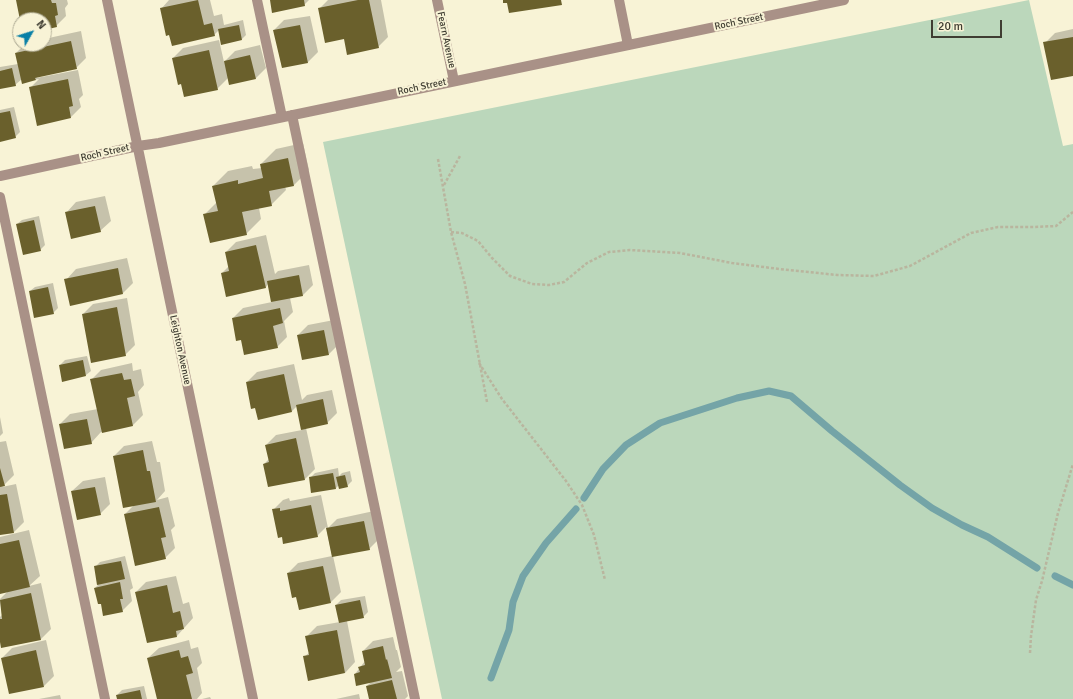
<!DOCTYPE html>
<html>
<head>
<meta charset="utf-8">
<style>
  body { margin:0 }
  #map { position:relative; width:1073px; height:699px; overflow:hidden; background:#f8f3d6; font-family:Signika,sans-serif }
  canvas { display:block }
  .north { position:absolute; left:12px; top:12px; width:40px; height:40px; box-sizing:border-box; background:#f8f3d6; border:1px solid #aeaa94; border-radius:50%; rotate:51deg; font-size:11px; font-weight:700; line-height:16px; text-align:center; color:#3f3d32 }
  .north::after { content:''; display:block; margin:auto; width:14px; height:18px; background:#087fa6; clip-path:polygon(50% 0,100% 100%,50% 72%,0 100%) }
  .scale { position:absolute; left:931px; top:20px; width:71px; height:18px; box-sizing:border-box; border:2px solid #3f3d32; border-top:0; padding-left:5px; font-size:12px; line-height:14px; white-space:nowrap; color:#3f3d32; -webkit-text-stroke:3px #f8f3d6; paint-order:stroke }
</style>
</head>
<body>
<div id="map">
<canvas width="1073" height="699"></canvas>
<div class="north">N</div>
<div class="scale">20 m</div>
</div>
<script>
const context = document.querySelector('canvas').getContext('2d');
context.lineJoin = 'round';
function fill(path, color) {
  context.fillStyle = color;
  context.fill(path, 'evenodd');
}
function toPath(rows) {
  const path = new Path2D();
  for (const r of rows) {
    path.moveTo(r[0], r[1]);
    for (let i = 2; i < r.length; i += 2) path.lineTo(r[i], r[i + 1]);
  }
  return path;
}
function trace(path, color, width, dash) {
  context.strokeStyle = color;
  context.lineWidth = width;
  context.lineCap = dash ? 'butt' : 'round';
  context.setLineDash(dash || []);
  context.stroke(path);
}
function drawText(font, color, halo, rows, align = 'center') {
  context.font = font + ' Signika,sans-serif';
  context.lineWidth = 4;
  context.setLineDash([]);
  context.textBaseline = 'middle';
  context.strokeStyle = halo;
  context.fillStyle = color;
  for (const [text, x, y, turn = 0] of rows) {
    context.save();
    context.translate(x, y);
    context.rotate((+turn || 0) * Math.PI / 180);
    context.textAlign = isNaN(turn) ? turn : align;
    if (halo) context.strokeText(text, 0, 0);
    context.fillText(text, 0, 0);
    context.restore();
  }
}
fill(toPath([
  [1029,0,1063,146,1073,144,1073,699,442,699,323,142]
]), '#bbd7bb');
fill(toPath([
  [17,0,67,0,68,4,65,8,66,16,56,26,44,29,44,20,21,20],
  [169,0,210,0,214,16,222,14,224,25,243,20,246,35,242,39,219,30,214,35,161,9],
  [271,0,309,0,304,5],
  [328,0,381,0,388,37,378,47,345,37,319,9],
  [310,16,318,52,308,62,282,67,274,30,284,20],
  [1073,29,1073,75,1045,43,1055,33],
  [81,31,86,58,76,68,39,76,36,78,78,70,83,95,79,99,81,107,71,117,30,88,39,79,22,82,22,79,15,85,0,88,0,67,18,64,16,53,25,44,44,44,44,39],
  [219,40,224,62,235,51,260,45,266,68,256,78,229,77,217,89,173,58,183,48],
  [14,107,20,132,15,137,0,141,0,110],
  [303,143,309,170,294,185,285,186,286,190,271,205,259,208,261,219,246,234,205,214,217,202,213,186,228,171,252,166,253,169,262,168,261,164,276,149],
  [105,196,111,221,100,231,66,213,76,202],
  [39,216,45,245,40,250,17,224,22,220],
  [266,235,275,274,278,271,309,265,313,285,303,295,290,298,293,312,284,321,287,337,277,347,242,338,233,318,243,308,272,302,268,284,266,287,222,273,229,266,226,252,236,242],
  [127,258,133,283,123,293,66,280,76,269],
  [53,283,58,308,53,313,30,291,35,287],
  [127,298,135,345,125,355,83,314,93,304],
  [334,320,339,344,329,354,298,335,308,325],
  [87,356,91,371,86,375,60,365,65,360],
  [132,363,133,371,141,369,144,385,138,392,143,415,133,425,101,432,91,443,60,424,70,414,98,409,91,380,101,370],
  [294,364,302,400,307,395,332,390,337,413,327,423,306,428,315,469,305,479,264,464,269,459,266,445,276,435,302,430,297,406,292,411,259,418,247,382,257,372],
  [0,417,3,433,0,436],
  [6,441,14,475,2,487,16,484,24,522,14,532,0,534,0,442],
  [152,441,157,462,160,462,165,491,157,500,168,497,175,526,171,530,175,548,165,558,125,514,134,505,114,456,124,446],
  [338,468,339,476,342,473,350,471,352,481,347,486,339,485,336,488,312,492,310,478,315,473],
  [105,477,110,504,100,514,72,491,83,481],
  [321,495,328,528,337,519,374,511,379,539,369,549,333,556,341,592,331,602,297,596,288,573,298,563,332,556,326,527,317,536,273,510,283,500,289,498,290,501],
  [29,530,40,576,29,586,41,583,51,629,41,639,0,637,0,617,2,615,0,599,9,590,0,593,0,537],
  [125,556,133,588,130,590,132,601,122,611,101,602,95,588,98,585,95,567,100,562],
  [176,576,183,604,189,602,193,618,177,636,147,642,136,592,146,582],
  [365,596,368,612,363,617,347,621,355,662,345,673,304,657,310,652,307,636,317,626,340,622,336,605,341,600],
  [393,637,396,650,397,650,401,667,396,672,402,671,408,696,405,699,370,699,367,686,371,682,355,674,365,661,363,651,373,641],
  [46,640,54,676,44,686,2,658,12,648],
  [189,640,191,649,198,647,202,663,197,668,202,693,197,699,158,699,148,658,159,648],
  [144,686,147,699,118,699,117,695,122,690],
  [359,694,360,699,336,699],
  [60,695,61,699,39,699],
  [210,697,211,699,202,699]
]), '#0003');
trace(toPath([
  [584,498,603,469,626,445,660,423,737,398,769,391,791,396,832,431,900,485,932,508,962,525,988,537,1037,568],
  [1055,576,1073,585],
  [491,678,509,630,513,602,523,576,546,543,576,509]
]), '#74a4a7', 7);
fill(toPath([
  [16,0,51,0,52,3,56,3,58,15,55,16,57,27,44,30,44,20,20,20],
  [198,0,204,25,212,23,215,36,172,46,169,35,166,36,160,8],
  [270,0,304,0,305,6,272,13],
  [358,0,369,0,379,48,347,55,344,39,325,43,318,8],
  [503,0,561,0,562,5,509,13,507,3,503,3],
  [239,25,242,40,221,45,218,29],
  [300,25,308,63,282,68,273,30],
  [1073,37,1073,76,1051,80,1043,42],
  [71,41,77,69,35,78,36,80,22,84,15,53],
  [209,50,218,90,184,97,181,84,178,85,172,58],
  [250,55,256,79,229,85,224,61],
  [12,68,16,86,0,89,0,71],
  [68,79,73,106,69,107,71,118,37,126,29,87],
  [10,111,16,138,0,142,0,113],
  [288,158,294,186,269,191,272,206,242,212,247,235,210,243,203,214,218,211,212,186,238,180,238,184,263,178,260,164],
  [95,206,101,232,71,239,65,212],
  [34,220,41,251,23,255,16,224],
  [256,245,266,288,226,297,221,273,229,271,225,252],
  [118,268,123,294,70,306,64,279],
  [299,275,303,296,271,302,267,281],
  [48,287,54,314,34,318,29,291],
  [117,307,126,356,91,363,82,314],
  [280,308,283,323,273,326,278,348,244,355,241,340,236,341,232,318],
  [324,330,329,355,302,360,297,335],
  [83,360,86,376,62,382,59,365],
  [122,373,124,380,131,379,135,396,127,398,133,426,102,433,90,379],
  [284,374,292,412,258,420,255,408,251,409,246,382],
  [323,399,328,424,301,430,296,405],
  [87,419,92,444,64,449,59,424],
  [296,438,305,480,268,487,263,464,269,462,265,445],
  [143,450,147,471,150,471,156,502,123,508,113,456],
  [0,468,5,486,0,487],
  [333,473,336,489,311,493,309,477],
  [345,475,348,487,339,489,336,477],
  [95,487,101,515,77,520,71,491],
  [7,494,14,533,0,535,0,495],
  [311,505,318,537,283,544,282,537,278,538,272,509,280,508,280,511],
  [159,507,166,537,161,538,166,559,135,566,124,514],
  [364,521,370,550,332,557,326,528],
  [19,540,30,587,0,594,0,544],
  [121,561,125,579,97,585,94,566],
  [323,566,331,603,299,610,296,597,292,598,287,573],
  [120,582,123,599,120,599,123,612,103,616,101,604,98,604,94,588],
  [167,585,173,613,180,611,184,629,176,631,177,637,147,643,135,592],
  [31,593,41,640,1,648,0,642,0,619,2,619,0,600],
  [360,600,364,618,339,623,335,605],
  [337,630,345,673,308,681,303,656,309,655,305,636],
  [383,646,386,660,387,659,392,678,356,686,354,674,360,672,358,667,365,665,362,651],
  [36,650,44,687,9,694,1,658],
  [179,650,181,658,188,656,193,673,186,675,192,699,157,699,147,658],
  [392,680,397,699,369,699,366,686],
  [140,690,142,699,117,699,116,695]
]), '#6a602c');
trace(toPath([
  [438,159,451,232,465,284,487,402],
  [444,185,460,156],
  [451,232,462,233,478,241,492,258,510,276,532,284,549,285,564,282,587,263,609,252,630,250,680,253,732,263,779,269,837,275,874,276,910,266,971,233,998,227,1034,227,1056,226,1073,212],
  [479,363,502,399,566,481,582,505,594,535,605,580],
  [1030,653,1031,636,1036,600,1042,581,1058,513,1073,464]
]), '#b9b59e', 2.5, [3, 2]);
trace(toPath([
  [107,0,253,699],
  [257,0,282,117],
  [437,0,454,81],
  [619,0,628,45],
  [292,115,415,699],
  [0,176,138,146,159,143,844,0],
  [0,197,105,699]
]), '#a99187', 10);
drawText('10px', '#3f3d32', '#f8f3d6', [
  ["Roch Street",739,22,-12],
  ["Fearn Avenue",446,40,78],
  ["Roch Street",422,87,-12],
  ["Roch Street",105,153,-13],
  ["Leighton Avenue",180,350,78]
]);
</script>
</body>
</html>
